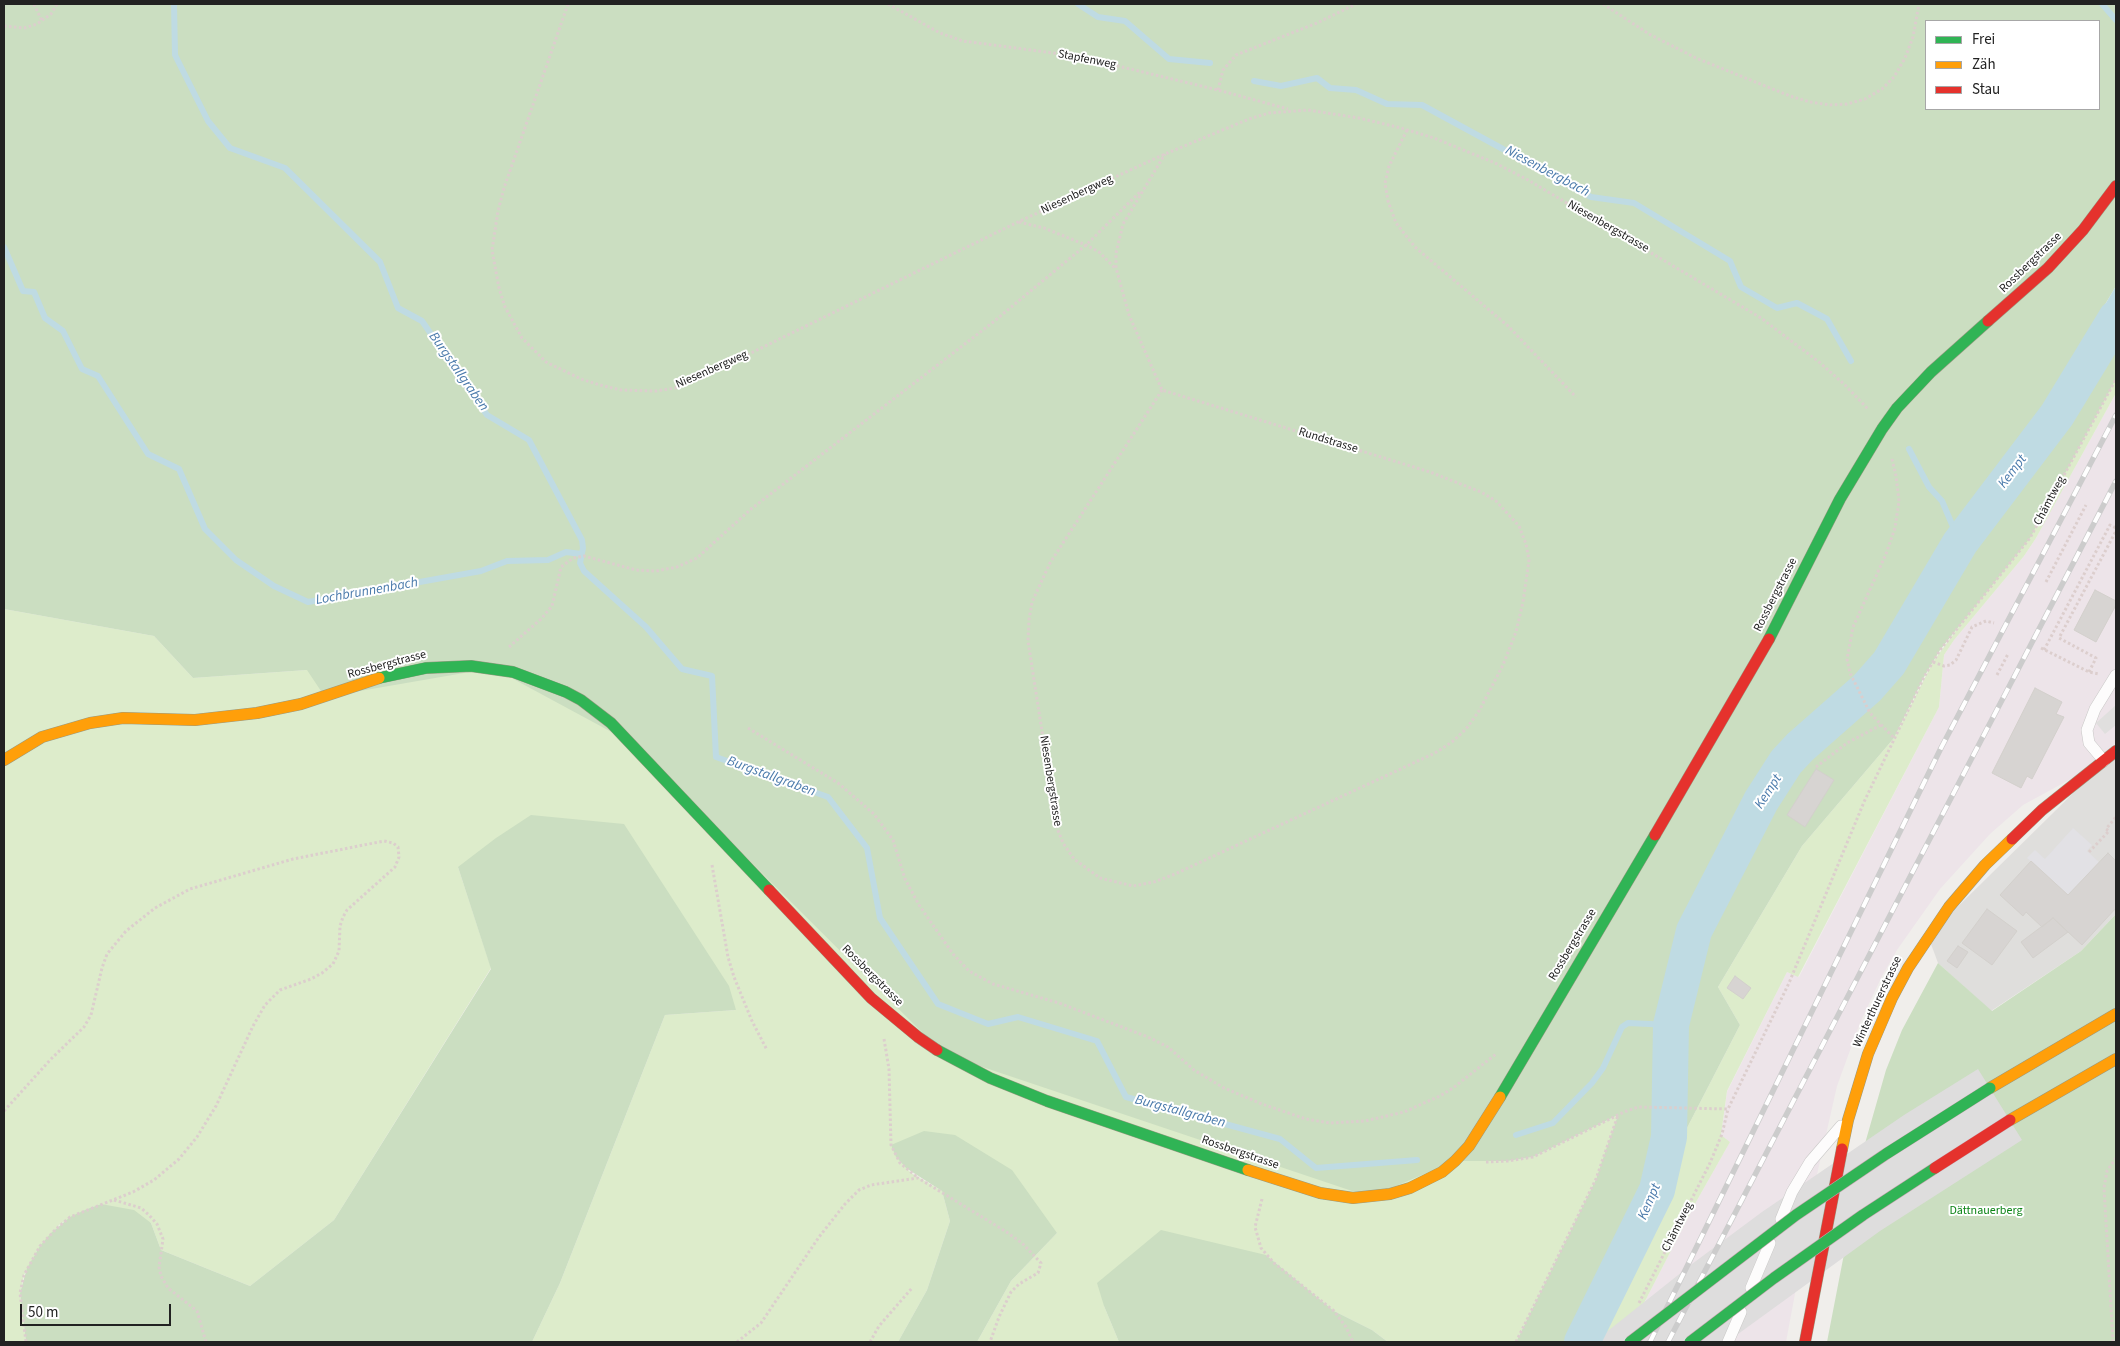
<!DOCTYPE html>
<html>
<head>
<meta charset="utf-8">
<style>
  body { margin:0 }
  #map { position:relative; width:2120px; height:1346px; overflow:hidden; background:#f0eeeb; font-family:"Source Sans 3",sans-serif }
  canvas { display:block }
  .frame { position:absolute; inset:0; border:5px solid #222; pointer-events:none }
  .legend { position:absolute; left:1925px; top:20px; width:175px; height:90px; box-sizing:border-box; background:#fff; border:1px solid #a7a7a7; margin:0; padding:6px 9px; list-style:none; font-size:15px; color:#222 }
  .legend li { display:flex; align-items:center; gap:10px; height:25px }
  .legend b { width:25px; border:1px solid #a7a7a7 }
  .scale { position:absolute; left:20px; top:1304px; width:151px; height:22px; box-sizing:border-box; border:2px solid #222; border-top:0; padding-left:6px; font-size:15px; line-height:18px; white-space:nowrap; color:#222; -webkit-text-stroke:4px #fff; paint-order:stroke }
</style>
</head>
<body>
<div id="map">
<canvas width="2120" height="1346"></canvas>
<div class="frame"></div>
<ul class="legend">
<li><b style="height:6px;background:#30b455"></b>Frei</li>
<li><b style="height:6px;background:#ff9f0a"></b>Zäh</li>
<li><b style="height:6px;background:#e5322d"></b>Stau</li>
</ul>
<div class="scale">50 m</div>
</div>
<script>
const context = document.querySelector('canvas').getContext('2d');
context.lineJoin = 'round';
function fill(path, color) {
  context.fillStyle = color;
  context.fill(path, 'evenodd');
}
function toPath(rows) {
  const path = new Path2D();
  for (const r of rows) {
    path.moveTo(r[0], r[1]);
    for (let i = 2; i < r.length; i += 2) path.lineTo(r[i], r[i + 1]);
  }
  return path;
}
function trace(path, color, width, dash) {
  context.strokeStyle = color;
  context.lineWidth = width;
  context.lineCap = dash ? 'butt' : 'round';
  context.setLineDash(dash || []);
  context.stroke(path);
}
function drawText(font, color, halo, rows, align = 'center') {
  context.font = font + ' "Source Sans 3",sans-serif';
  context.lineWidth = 4;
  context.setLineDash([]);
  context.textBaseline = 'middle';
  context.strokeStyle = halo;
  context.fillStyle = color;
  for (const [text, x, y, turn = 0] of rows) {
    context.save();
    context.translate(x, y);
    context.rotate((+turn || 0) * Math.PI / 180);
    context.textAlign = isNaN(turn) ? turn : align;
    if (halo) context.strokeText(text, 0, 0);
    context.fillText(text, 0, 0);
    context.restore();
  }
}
fill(toPath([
  [2116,751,2116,914,2081,951,1991,1011,1938,963,1928,936]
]), '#dfdedc');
fill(toPath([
  [2116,393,2116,751,2104,761,2023,805,1990,834,1940,889,1897,950,1882,976,1860,1023,1837,1086,1818,1170,1786,1342,1624,1342,1696,1202,1730,1142,1721,1136,1727,1092,1787,972,1799,977,1939,707,1944,655,1954,640,2024,556,2036,538]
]), '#ede4e9');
fill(toPath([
  [2116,379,2116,393,2036,538,2024,556,1954,640,1944,655,1939,707,1798,977,1787,972,1727,1091,1721,1135,1730,1142,1696,1202,1624,1342,1565,1342,1671,1159,1740,1025,1718,987,1802,846,1894,738,1933,662,1969,613,2082,439],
  [4,609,154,636,193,678,307,670,493,668,1455,1161,1508,1161,1533,1157,1618,1115,1607,1151,1596,1179,1516,1342,1388,1342,1372,1330,1334,1311,1266,1255,1104,1306,1119,1342,977,1342,1011,1281,1057,1233,896,1157,911,1173,942,1191,950,1221,927,1290,898,1342,532,1342,560,1283,665,1015,736,1010,458,867,491,968,334,1220,250,1286,161,1250,151,1223,101,1204,87,1209,60,1224,37,1251,24,1275,20,1293,26,1342,4,1342]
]), '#ddeccb');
fill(toPath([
  [4,4,2116,4,2116,286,2090,330,2116,346,2116,379,2030,538,1940,650,1924,677,1894,738,1802,846,1718,987,1740,1025,1671,1159,1565,1342,1516,1342,1596,1179,1618,1115,1533,1157,1508,1161,1455,1161,1370,1197,944,1054,630,742,493,668,325,697,307,670,193,678,154,636,4,609],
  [1926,21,2099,21,2099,109,1926,109],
  [531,815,624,824,729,986,736,1010,665,1015,560,1283,532,1342,26,1342,20,1293,27,1268,40,1246,51,1233,70,1217,87,1209,101,1204,134,1210,151,1223,161,1250,250,1286,334,1220,491,969,458,867,496,838],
  [2116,914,2116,1342,1827,1342,1866,1140,1886,1070,1902,1030,1938,963,1992,1011,2081,951],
  [924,1131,955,1135,1012,1170,1057,1233,1011,1281,977,1342,898,1342,927,1290,950,1221,942,1191,906,1168,896,1157,891,1145],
  [1161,1230,1266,1255,1334,1311,1372,1330,1388,1342,1119,1342,1104,1306,1097,1283]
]), '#cbdec1');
fill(toPath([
  [2116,705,2116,725,2105,734,2096,723]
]), '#e0dfde');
fill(toPath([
  [2073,828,2092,845,2087,851,2099,862,2068,895,2027,858,2035,850,2045,859]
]), '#e2e1e5');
fill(toPath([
  [2116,286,2116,346,2090,330]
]), '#bfdbe3');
fill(toPath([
  [1978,1069,2022,1140,1880,1231,1727,1342,1594,1342,1692,1264,1762,1212,1904,1115]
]), '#dedddd');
trace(toPath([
  [174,4,175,55,208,121,230,148,285,168,380,262,398,308,422,321,487,415,529,440,582,540,583,548,580,563,584,571,646,627,682,669,712,676,716,757,828,797,867,848,880,918,938,1004,988,1024,1018,1017,1097,1041,1126,1097,1280,1139,1316,1168,1417,1160],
  [1078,4,1098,17,1125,21,1169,59,1210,63],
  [2102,4,2116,20],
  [1254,81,1281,86,1317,78,1330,88,1356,90,1387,104,1422,105,1591,197,1634,203,1730,261,1741,287,1777,308,1797,303,1827,319,1851,361],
  [4,247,23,291,34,292,45,318,63,331,82,369,98,376,148,454,179,469,205,529,236,560,274,586,308,602,481,571,507,561,548,560,566,552,581,554],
  [1909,449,1929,487,1942,501,1960,543],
  [1516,1135,1553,1123,1592,1083,1603,1068,1622,1027,1628,1023,1671,1025]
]), '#bfdbe3', 6);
trace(toPath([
  [1582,1342,1657,1190,1669,1137,1671,1025,1694,931,1761,801,1786,762,1800,747,1867,688,1889,663,1960,543,2057,415,2116,318]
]), '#bfdbe3', 36);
const building = toPath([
  [2095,590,2116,601,2116,605,2096,642,2074,630,2095,590],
  [2035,688,2062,702,2056,714,2064,717,2032,779,2027,776,2021,788,1992,773,2035,688],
  [1816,769,1834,780,1805,827,1787,815,1816,769],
  [2108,853,2116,861,2116,908,2082,945,2053,918,2042,927,2026,912,2023,916,2000,895,2031,861,2068,895,2108,853],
  [1987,909,2017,931,1992,965,1962,943,1987,909],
  [2053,918,2068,932,2033,958,2021,942,2053,918],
  [1958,946,1968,952,1957,968,1947,961,1958,946],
  [1735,976,1751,988,1743,999,1727,988,1735,976]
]);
fill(building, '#d7d4d2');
trace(building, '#d3d0cc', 1);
const lane = toPath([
  [2104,761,2089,743,2087,730,2095,709,2116,675],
  [1781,1219,1792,1192,1810,1162,1841,1126],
  [1751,1288,1770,1243],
  [1728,1342,1741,1312]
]);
const fast = toPath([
  [1769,639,1840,499,1882,429,1897,408,1931,372,1988,321],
  [379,678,426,668,471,666,513,672,566,692,581,700,611,723,769,890],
  [937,1050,990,1078,1047,1101,1248,1170],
  [1500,1097,1655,835]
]);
const slow = toPath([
  [4,760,42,737,90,723,123,718,195,720,257,713,301,704,379,678],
  [1990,1088,2116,1014],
  [2010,1120,2116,1059],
  [1842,1149,1848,1120,1868,1054,1892,998,1908,968,1949,907,1985,865,2012,839],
  [1248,1170,1320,1193,1353,1198,1390,1194,1410,1188,1442,1172,1455,1161,1469,1146,1500,1097]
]);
const jam = toPath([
  [1988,321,2048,268,2083,230,2116,186],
  [1655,835,1769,639],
  [2012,839,2042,810,2116,751],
  [769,890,871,998,918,1037,937,1050],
  [1805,1342,1842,1149]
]);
trace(lane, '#c9c8c7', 12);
trace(fast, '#999a82', 12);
trace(slow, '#999a82', 12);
trace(jam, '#999a82', 12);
trace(toPath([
  [34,4,42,21],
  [568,4,504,188,498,211,492,250,499,288,505,307,522,338,546,362,581,379,600,385,621,390,656,391,675,388,694,381,1018,222,1165,154,1249,119,1269,113,1308,110,1359,118,1401,128,1434,138,1495,163,1528,180,1761,318,1819,362,1845,385,1868,409],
  [888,4,940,33,963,41,1076,56,1218,90,1288,109],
  [1603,4,1649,34,1696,58,1790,96,1810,102,1830,105,1847,104,1865,99,1882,89,1894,77,1905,58,1913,37,1919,4],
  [4,26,24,28,37,24,51,14,57,4],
  [1218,90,1223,70,1236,55,1317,23,1356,4],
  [1407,130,1389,166,1385,183,1388,201,1396,223,1415,247,1508,326,1576,397],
  [1019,222,1044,228,1086,245,1099,252,1115,268],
  [1162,390,1050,563,1032,602,1029,620,1028,641,1057,828,1063,843,1074,859,1100,878,1133,886,1154,882,1175,874,1435,753,1452,742,1466,729,1479,711,1503,665,1516,632,1523,602,1529,560,1526,544,1519,526,1496,501,1481,492,1430,472,1162,390,1129,315,1116,268,1116,253,1123,224,1165,154],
  [1892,459,1896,476,1899,501,1895,528,1886,554,1853,627,1847,659,1850,673,1870,713,1894,738],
  [2046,582,2086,505],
  [509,647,541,619,552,606,561,567,573,558,584,556,636,570,656,571,677,567,697,558,751,509,992,323,1086,245,1141,191],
  [2041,648,2089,672,2099,674],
  [2044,650,2110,525,2116,528],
  [1933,662,1944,666,1950,665,1956,660,1972,627,1986,621,1994,623],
  [2089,672,2096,658,2059,638,2116,531],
  [1997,675,2008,654],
  [748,728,838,783,874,814,893,840,905,879,919,905,953,954,969,971,993,984,1059,1003,1148,1037,1168,1047,1194,1070,1224,1088,1262,1104,1306,1119,1330,1123,1365,1121,1404,1112,1440,1096,1453,1088,1496,1054],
  [1816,767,1847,743,1881,725],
  [2089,852,2109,831,2106,829,2116,817],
  [712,865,728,957,734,977,752,1021,767,1050],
  [884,1039,889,1069,891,1145,900,1163,917,1177],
  [4,1111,51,1059,84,1027,91,1015,102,968,107,954,126,931,155,908,190,889,293,859,384,841,393,843,398,847,399,857,395,867,347,910,343,917,340,926,339,951,333,964,322,973,311,979,280,990,265,1005,253,1026,216,1106,197,1137,179,1159,154,1180,133,1192,70,1217,56,1229,40,1246,24,1275,20,1293,26,1342],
  [1486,1162,1508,1161,1533,1157,1624,1112,1638,1107,1728,1109,1789,983,1864,802,1924,677,1940,650,2030,538,2116,379],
  [1262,1199,1255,1227,1261,1248,1274,1263,1334,1311,1346,1327,1353,1342],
  [114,1200,141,1208,149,1215,157,1224,163,1239,159,1267,161,1276,168,1288,197,1311,206,1342],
  [1639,1303,1710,1163,1722,1134,1728,1109],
  [737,1342,761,1323,819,1237,845,1204,859,1190,871,1185,918,1178,1005,1231,1022,1243,1041,1263,1038,1273,1019,1284,1011,1292,999,1317,990,1342],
  [870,1342,879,1326,912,1288],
  [1516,1342,1596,1179,1618,1115],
  [2113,1342,2104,1188,2107,1171,2116,1158]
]), '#dccecd', 3, [2.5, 2.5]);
trace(lane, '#fdfcfc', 11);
trace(fast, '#30b455', 11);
trace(slow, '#ff9f0a', 11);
trace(jam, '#e5322d', 11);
const rail = toPath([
  [1650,1342,1941,748,2116,415],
  [1668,1342,2116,481]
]);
trace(rail, '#ccc', 5.5);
trace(rail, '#fff', 4, [11]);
const fastBridge = toPath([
  [1630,1342,1796,1215,1886,1154,1990,1088],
  [1690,1342,1774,1278,1863,1215,1935,1168]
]);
const jamBridge = toPath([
  [1935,1168,2010,1120]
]);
trace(fastBridge, '#c5a2ac', 12, []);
trace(jamBridge, '#c5a2ac', 12, []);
trace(fastBridge, '#30b455', 11);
trace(jamBridge, '#e5322d', 11);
drawText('12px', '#222', '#fff', [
  ["Stapfenweg",1087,60,11],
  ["Niesenbergweg",1077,195,-25],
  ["Niesenbergstrasse",1608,227,30],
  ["Rossbergstrasse",2031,263,-44],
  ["Niesenbergweg",712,370,-24],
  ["Rundstrasse",1328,441,17],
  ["Chämtweg",2050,501,-62],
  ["Rossbergstrasse",1776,595,-63],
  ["Rossbergstrasse",387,665,-15],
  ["Niesenbergstrasse",1050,781,81],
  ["Rossbergstrasse",1573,945,-59],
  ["Rossbergstrasse",872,976,45],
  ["Winterthurerstrasse",1878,1002,-65],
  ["Rossbergstrasse",1240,1153,19],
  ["Chämtweg",1678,1227,-63]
]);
drawText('12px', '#0c8416', '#fff', [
  ["Dättnauerberg",1986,1211]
]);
drawText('italic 14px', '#4a7aab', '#fff', [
  ["Niesenbergbach",1547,172,28],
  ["Burgstallgraben",458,372,55],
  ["Kempt",2013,472,-53],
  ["Lochbrunnenbach",367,592,-10],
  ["Burgstallgraben",771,777,20],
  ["Kempt",1769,792,-57],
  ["Burgstallgraben",1180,1112,15],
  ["Kempt",1650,1202,-67]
]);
</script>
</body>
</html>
